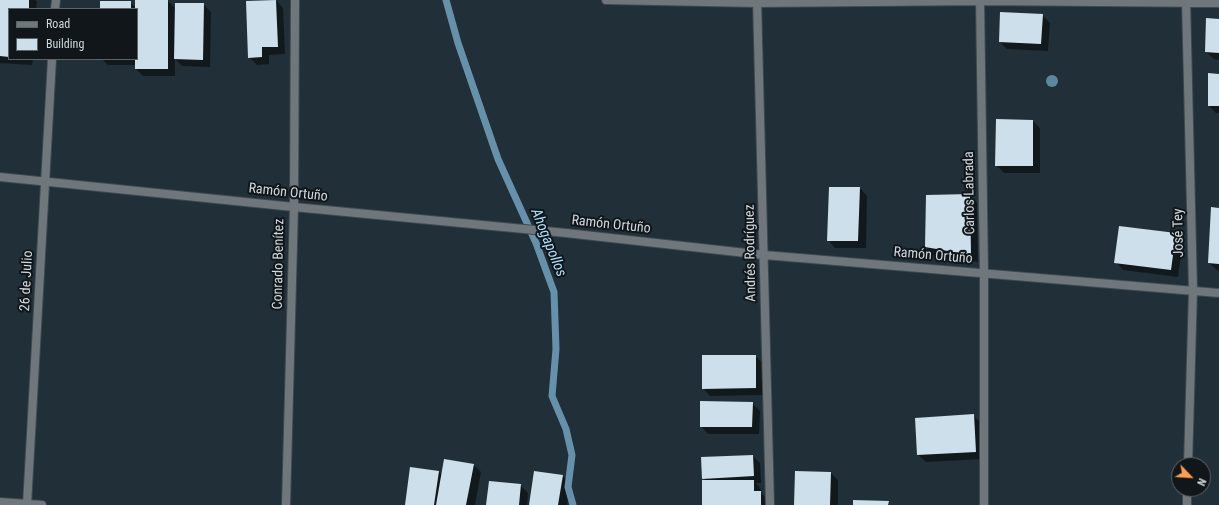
<!DOCTYPE html>
<html>
<head>
<meta charset="utf-8">
<style>
  body { margin:0 }
  #map { position:relative; width:1219px; height:505px; overflow:hidden; background:#212f38; font-family:"Roboto Condensed",sans-serif }
  canvas { display:block }
  .legend { position:absolute; left:8px; top:8px; width:130px; height:52px; box-sizing:border-box; background:#10161a; border:1px solid #5c6468; margin:0; padding:5px 7px; list-style:none; font-size:12px; color:#cfd8de }
  .legend li { display:flex; align-items:center; gap:8px; height:20px }
  .legend b { width:20px; border:1px solid #5c6468 }
  .north { position:absolute; left:1171px; top:457px; width:40px; height:40px; box-sizing:border-box; background:#10161a; border:1px solid #5c6468; border-radius:50%; rotate:115deg; font-size:11px; font-weight:700; line-height:16px; text-align:center; color:#cfd8de }
  .north::after { content:''; display:block; margin:auto; width:14px; height:18px; background:#fc9d53; clip-path:polygon(50% 0,100% 100%,50% 72%,0 100%) }
</style>
</head>
<body>
<div id="map">
<canvas width="1219" height="505"></canvas>
<ul class="legend">
<li><b style="height:5px;background:#70777c"></b>Road</li>
<li><b style="height:11px;background:#cddfea"></b>Building</li>
</ul>
<div class="north">N</div>
</div>
<script>
const context = document.querySelector('canvas').getContext('2d');
context.lineJoin = 'round';
function fill(path, color) {
  context.fillStyle = color;
  context.fill(path, 'evenodd');
}
function toPath(rows) {
  const path = new Path2D();
  for (const r of rows) {
    path.moveTo(r[0], r[1]);
    for (let i = 2; i < r.length; i += 2) path.lineTo(r[i], r[i + 1]);
  }
  return path;
}
function trace(path, color, width, dash) {
  context.strokeStyle = color;
  context.lineWidth = width;
  context.lineCap = dash ? 'butt' : 'round';
  context.setLineDash(dash || []);
  context.stroke(path);
}
function drawText(font, color, halo, rows, align = 'center') {
  context.font = font + ' "Roboto Condensed",sans-serif';
  context.lineWidth = 4;
  context.setLineDash([]);
  context.textBaseline = 'middle';
  context.strokeStyle = halo;
  context.fillStyle = color;
  for (const [text, x, y, turn = 0] of rows) {
    context.save();
    context.translate(x, y);
    context.rotate((+turn || 0) * Math.PI / 180);
    context.textAlign = isNaN(turn) ? turn : align;
    if (halo) context.strokeText(text, 0, 0);
    context.fillText(text, 0, 0);
    context.restore();
  }
}
fill(toPath([
  [0,0,35,0,37,2,36,9,9,9,9,59,33,59,32,65,0,63],
  [276,0,283,8,285,54,269,55,269,64,257,65,249,57],
  [168,1,176,9,203,4,211,12,210,67,182,66,175,59,175,76,143,76,136,69,136,65,108,65,102,59,137,59,137,9,101,9,130,2,136,8],
  [1042,15,1050,23,1048,51,1007,49,1000,42],
  [1219,20,1219,60,1214,59,1206,52],
  [1219,75,1219,113,1216,113,1209,106],
  [1033,121,1040,128,1040,173,1004,173,996,165],
  [860,188,867,196,866,248,835,248,828,240],
  [970,195,977,203,978,262,933,255,926,247],
  [1219,209,1219,271,1217,270,1209,263],
  [1175,233,1183,241,1178,277,1123,270,1116,262],
  [755,356,763,363,763,395,710,396,703,388],
  [752,403,760,411,759,434,708,434,701,426],
  [974,416,981,423,983,459,926,462,918,455],
  [753,456,760,463,761,483,756,483,761,489,761,493,768,500,768,505,703,505,707,481,703,478],
  [473,464,481,472,475,505,406,505,439,472,442,475],
  [831,473,838,480,838,505,795,505],
  [563,476,570,483,567,505,530,505],
  [520,485,528,493,527,505,487,505]
]), '#0007');
trace(toPath([
  [446,0,458,43,498,159,536,243,554,292,556,349,552,396,566,429,572,455,568,487,573,505]
]), '#6791aa', 7);
fill(toPath([
  [0,0,29,0,29,9,9,9,9,57,0,56],
  [135,0,168,0,168,69,135,69,135,59,137,59,137,9,135,9],
  [276,0,278,47,262,47,262,57,248,58,246,1],
  [100,1,131,1,131,9,100,9],
  [175,3,204,3,203,60,174,59],
  [1000,12,1043,14,1041,44,999,42],
  [1206,18,1219,19,1219,53,1205,52],
  [1208,73,1219,74,1219,106,1208,106],
  [996,119,1033,120,1033,166,995,166],
  [829,187,860,187,858,241,827,241],
  [970,194,971,255,925,247,926,195],
  [1211,207,1219,208,1219,264,1208,263],
  [1119,226,1176,233,1171,270,1114,263],
  [702,355,756,355,756,388,702,389],
  [700,401,753,402,752,427,700,427],
  [974,414,976,452,917,455,915,418],
  [753,455,754,476,702,479,701,457],
  [444,459,474,464,466,505,436,505],
  [410,467,439,471,434,505,405,505],
  [534,471,563,475,558,505,529,505],
  [795,471,831,472,830,505,794,505],
  [702,480,754,480,754,491,761,491,761,505,702,505],
  [489,481,521,484,519,505,486,505],
  [853,500,889,501,888,505,853,505]
]), '#cddfea');
const minor = toPath([
  [606,0,757,3,980,1,1219,3],
  [757,0,770,505],
  [980,0,984,273,984,505],
  [1186,0,1193,290,1188,465],
  [55,9,56,0],
  [0,177,294,207,566,233,764,255,1219,293],
  [0,502,42,505],
  [27,505,52,59],
  [286,505,294,207,295,0],
  [1187,505,1187,489]
]);
trace(minor, '#3d4a53', 10);
trace(minor, '#70777c', 8);
context.fillStyle = '#5d86a0';
for (const [x, y] of [
  [1052,81]
]) {
  context.beginPath();
  context.arc(x, y, 6, 0, 2 * Math.PI);
  context.fill();
}
drawText('14px', '#cfd8de', '#10161a', [
  ["Ramón Ortuño",288,193,6],
  ["Carlos Labrada",970,193,-91],
  ["Ramón Ortuño",611,225,6],
  ["José Tey",1179,233,-91],
  ["Andrés Rodríguez",751,253,-91],
  ["Ramón Ortuño",933,256,5],
  ["Conrado Benítez",279,264,-89],
  ["26 de Julio",27,281,-87]
]);
drawText('italic 15px', '#aedefc', '#10161a', [
  ["Ahogapollos",548,243,68]
]);
</script>
</body>
</html>
